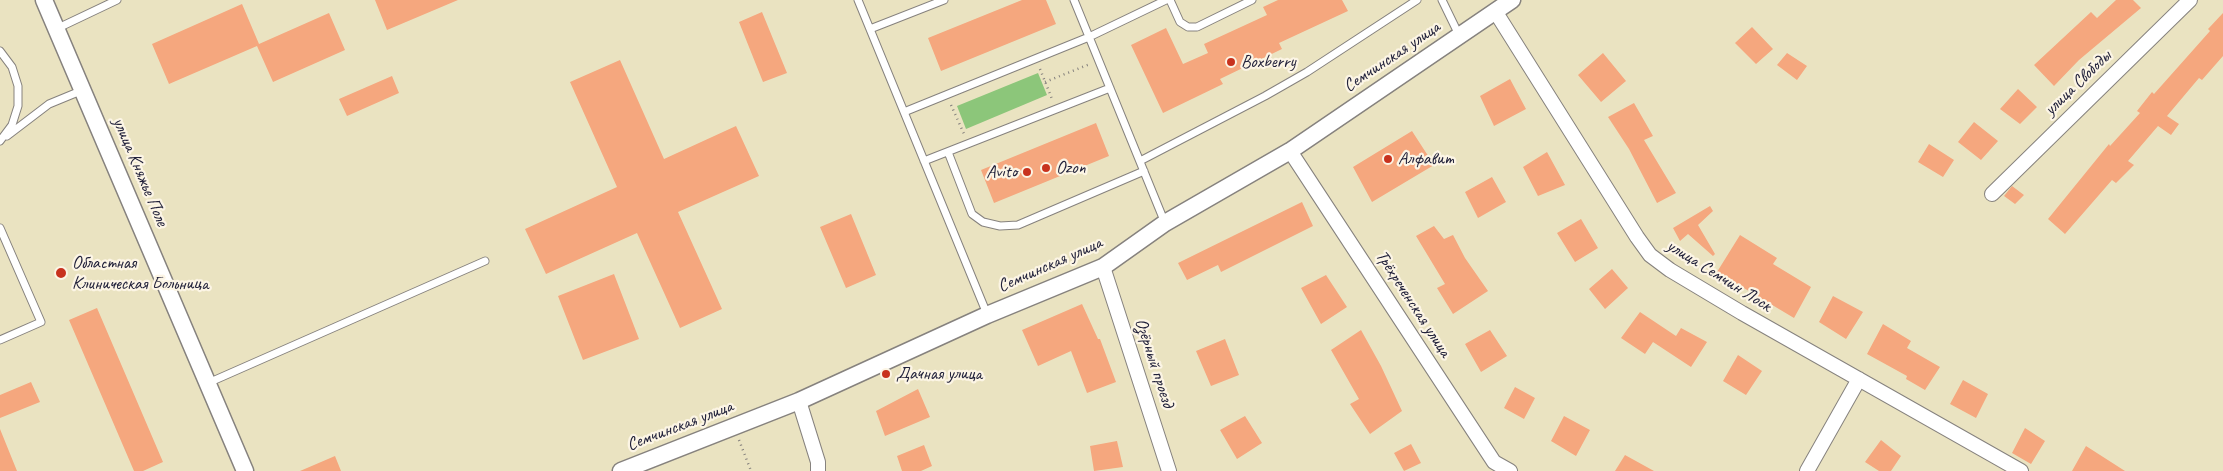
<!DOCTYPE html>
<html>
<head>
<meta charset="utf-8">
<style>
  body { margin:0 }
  canvas { display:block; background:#eae3c1 }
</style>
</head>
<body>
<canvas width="2223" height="471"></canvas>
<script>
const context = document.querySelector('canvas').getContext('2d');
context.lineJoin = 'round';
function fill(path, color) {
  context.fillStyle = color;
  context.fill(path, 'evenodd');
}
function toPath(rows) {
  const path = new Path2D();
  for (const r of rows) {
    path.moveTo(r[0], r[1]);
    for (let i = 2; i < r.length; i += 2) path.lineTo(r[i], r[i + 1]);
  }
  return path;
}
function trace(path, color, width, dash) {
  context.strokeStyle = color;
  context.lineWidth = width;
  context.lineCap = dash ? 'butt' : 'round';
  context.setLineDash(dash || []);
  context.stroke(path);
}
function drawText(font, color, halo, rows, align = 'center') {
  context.font = font + ' Caveat,sans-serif';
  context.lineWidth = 4.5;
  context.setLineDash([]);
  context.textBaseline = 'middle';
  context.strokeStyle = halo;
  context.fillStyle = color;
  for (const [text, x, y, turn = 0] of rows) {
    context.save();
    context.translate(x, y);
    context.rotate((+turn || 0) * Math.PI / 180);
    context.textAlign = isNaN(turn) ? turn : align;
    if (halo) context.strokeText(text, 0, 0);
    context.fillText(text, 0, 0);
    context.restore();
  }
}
fill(toPath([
  [1038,73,1047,95,966,129,957,106]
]), '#8cc67a');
fill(toPath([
  [375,0,458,0,387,30],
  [1022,0,1046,0,1056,24,941,71,928,38],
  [1278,0,1342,0,1348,11,1279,43,1282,49,1220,79,1223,84,1163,113,1131,45,1166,28,1183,64,1208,53,1204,44,1267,15,1263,7],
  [2116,0,2133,0,2141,8,2079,60,2054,86,2034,65,2091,12,2097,18],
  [242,4,259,44,329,13,345,50,273,82,257,46,169,84,152,44],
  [762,12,787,73,763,82,739,22],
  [2223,13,2223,56,2202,80,2199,78,2167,116,2179,124,2171,135,2158,126,2128,161,2134,165,2116,183,2112,180,2065,234,2048,219,2109,144,2110,146,2140,113,2137,111,2152,92,2154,94,2210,31,2208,29],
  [1752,27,1773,49,1756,64,1735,43],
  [1603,53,1626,81,1601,102,1578,75],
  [1787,53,1807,66,1797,80,1777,65],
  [620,60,664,159,736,126,759,176,678,212,722,309,680,328,637,233,546,274,525,229,617,187,570,82],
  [392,76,399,93,347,116,339,99],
  [1510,79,1526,109,1494,126,1480,96],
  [2018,89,2037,107,2020,124,2000,109],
  [1634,103,1653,136,1644,140,1676,193,1657,203,1629,149,1608,117],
  [1974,122,1998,141,1981,160,1958,142],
  [1096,123,1109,156,994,203,981,170],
  [1412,131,1434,165,1372,202,1353,167],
  [1929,144,1954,160,1943,177,1918,162],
  [1547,152,1565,185,1538,196,1523,167],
  [1492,177,1506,202,1478,218,1465,192],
  [2012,186,2024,195,2015,204,2004,196],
  [1302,202,1313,226,1221,272,1218,265,1187,280,1178,263],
  [1710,206,1713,211,1698,225,1715,254,1713,256,1688,234,1680,241,1673,228],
  [851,214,876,275,846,288,820,227],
  [1581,219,1598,248,1575,262,1557,233],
  [1434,226,1444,239,1453,235,1465,258,1488,291,1453,314,1437,288,1445,284,1416,236],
  [1740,235,1777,258,1773,264,1811,287,1794,318,1717,272],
  [1612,269,1628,288,1605,309,1589,289],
  [614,274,639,339,583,360,558,296],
  [1326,275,1347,307,1321,324,1301,288],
  [1833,296,1863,312,1846,339,1819,322],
  [1082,304,1098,339,1100,339,1116,382,1087,393,1071,351,1038,366,1022,330],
  [97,308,163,462,143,471,134,471,69,320],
  [1640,312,1676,336,1681,328,1707,342,1691,367,1653,342,1645,354,1621,338],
  [1883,324,1911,341,1907,348,1940,367,1925,390,1906,379,1907,376,1867,354],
  [1361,330,1381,366,1402,411,1370,434,1350,404,1359,399,1331,350],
  [1490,330,1507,356,1481,372,1465,344],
  [1225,339,1239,375,1211,386,1196,351],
  [1738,355,1762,371,1746,395,1723,381],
  [1963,380,1988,394,1976,418,1950,404],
  [31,382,40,402,0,418,0,395],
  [1515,387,1535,398,1524,419,1504,408],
  [918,389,930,417,885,436,876,411],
  [1245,416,1262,443,1237,459,1220,430],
  [1564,416,1590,430,1576,456,1551,441],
  [2025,428,2045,441,2031,464,2012,453],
  [0,430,0,429,17,471,0,471],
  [1881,440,1901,456,1891,471,1879,471,1865,462],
  [1117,441,1123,467,1094,471,1090,446],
  [1411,444,1421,463,1404,471,1394,453],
  [924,445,932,466,921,471,902,471,897,456],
  [2086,446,2125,471,2072,471],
  [1625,455,1654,471,1615,471],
  [335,456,341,471,300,471]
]), '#f5a77e');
const service = toPath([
  [858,0,987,314],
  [1074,0,1165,223],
  [1170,0,1180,22,1188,27,1197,27,1252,0],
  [1442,0,1459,35],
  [56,29,117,0],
  [870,29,944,0],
  [0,51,12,67,18,86,18,106,12,125,0,141],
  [904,112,1089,37,1166,0],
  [7,136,49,104,83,90],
  [948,152,972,214,983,222,1000,226,1018,225,1144,171],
  [924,161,1110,88],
  [1140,161,1265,96,1307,72,1417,0],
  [0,228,41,322,0,340],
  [208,383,485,261]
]);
const minor = toPath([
  [1495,11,1637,237,1650,255,1670,270,1742,313,2021,471],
  [1290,151,1494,462,1510,471],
  [1992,194,2190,0],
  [1103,267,1169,471],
  [799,401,818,462,818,471],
  [1807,471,1859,379]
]);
const tertiary = toPath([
  [44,0,245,471],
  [621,471,799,401,987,315,1103,267,1165,223,1290,151,1512,0]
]);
trace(service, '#86827e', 9);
trace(minor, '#86827e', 16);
trace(tertiary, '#86827e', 19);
trace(toPath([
  [1040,69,1052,99],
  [1045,82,1090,64],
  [951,105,964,134],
  [739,440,751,471]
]), '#86827e', 2.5, [1, 4]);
trace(service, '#fff', 7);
trace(minor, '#fff', 14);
trace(tertiary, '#fff', 16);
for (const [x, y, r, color] of [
  [1231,62,5,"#c8321e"],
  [1388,159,5,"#c8321e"],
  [1046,168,5,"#c8321e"],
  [1027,172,5,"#c8321e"],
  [61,273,6,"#c8321e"],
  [886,374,5,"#c8321e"]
]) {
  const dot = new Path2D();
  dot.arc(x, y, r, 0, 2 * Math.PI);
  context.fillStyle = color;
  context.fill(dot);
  trace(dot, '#fcf5e5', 2);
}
drawText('18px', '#22223b', '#fcf5e5', [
  ["Семчинская улица",1392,57,-34],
  ["улица Свободы",2078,83,-44],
  ["улица Княжье Поле",140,172,67],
  ["Семчинская улица",1050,265,-24],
  ["улица Семчин Лоск",1719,276,32],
  ["Трёхреченская улица",1413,304,57],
  ["Озёрный проезд",1154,363,72],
  ["Семчинская улица",680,426,-21]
]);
drawText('18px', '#22223b', '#fcf5e5', [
  ["Boxberry",1241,62],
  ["Алфавит",1398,159],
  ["Ozon",1056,168],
  ["Avito",1017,172,"right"],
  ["Областная",72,263],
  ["Клиническая Больница",72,284],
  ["Дачная улица",896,374]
], 'left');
</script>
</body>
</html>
